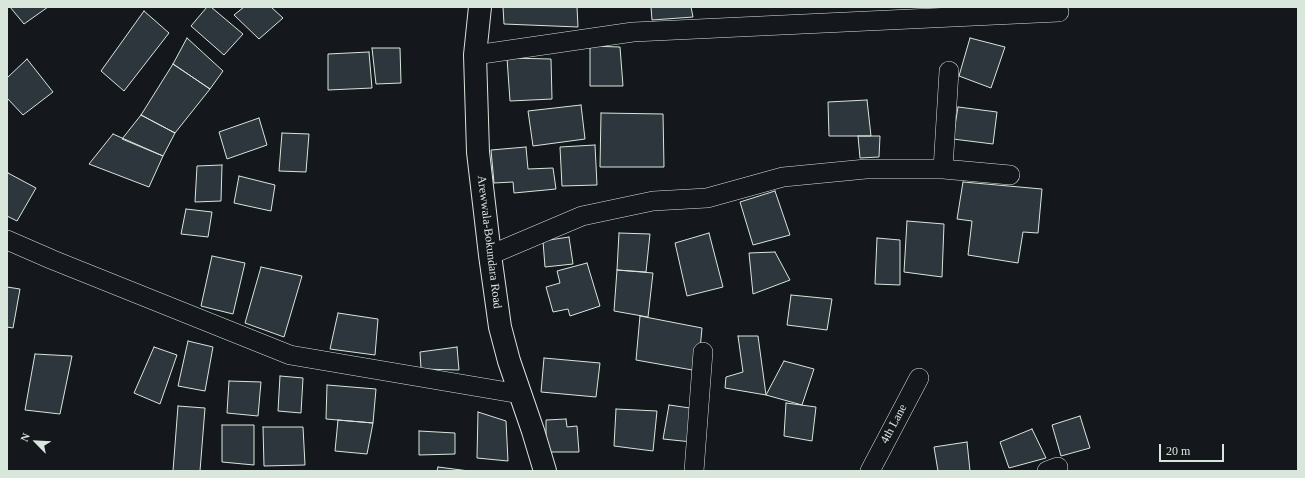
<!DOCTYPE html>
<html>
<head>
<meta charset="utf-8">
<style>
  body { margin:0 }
  #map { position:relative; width:1305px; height:478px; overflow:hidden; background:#14181c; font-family:"Times New Roman",serif }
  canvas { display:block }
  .frame { position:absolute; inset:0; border:8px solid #d8e6dc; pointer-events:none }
  .north { position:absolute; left:16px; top:422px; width:40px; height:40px; -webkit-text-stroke:3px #14181c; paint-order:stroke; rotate:294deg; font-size:11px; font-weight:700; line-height:16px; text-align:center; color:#d8e6dc }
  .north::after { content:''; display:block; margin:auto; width:14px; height:18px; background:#d8e6dc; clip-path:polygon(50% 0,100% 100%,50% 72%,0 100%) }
  .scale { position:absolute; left:1159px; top:444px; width:65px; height:18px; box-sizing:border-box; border:2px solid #d8e6dc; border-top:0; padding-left:5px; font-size:12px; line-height:14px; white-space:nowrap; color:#d8e6dc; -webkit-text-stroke:3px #14181c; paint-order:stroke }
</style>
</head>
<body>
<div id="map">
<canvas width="1305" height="478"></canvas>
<div class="frame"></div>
<div class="north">N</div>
<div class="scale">20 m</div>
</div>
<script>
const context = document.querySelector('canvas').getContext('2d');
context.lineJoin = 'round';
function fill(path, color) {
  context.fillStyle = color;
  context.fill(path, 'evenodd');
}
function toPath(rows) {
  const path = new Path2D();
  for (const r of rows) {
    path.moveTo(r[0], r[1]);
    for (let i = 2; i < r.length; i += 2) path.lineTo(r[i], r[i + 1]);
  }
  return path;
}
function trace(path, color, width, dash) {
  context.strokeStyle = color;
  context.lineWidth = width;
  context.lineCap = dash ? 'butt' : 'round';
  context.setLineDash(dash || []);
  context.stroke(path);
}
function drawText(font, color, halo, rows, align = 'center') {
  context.font = font + ' "Times New Roman",serif';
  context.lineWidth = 3;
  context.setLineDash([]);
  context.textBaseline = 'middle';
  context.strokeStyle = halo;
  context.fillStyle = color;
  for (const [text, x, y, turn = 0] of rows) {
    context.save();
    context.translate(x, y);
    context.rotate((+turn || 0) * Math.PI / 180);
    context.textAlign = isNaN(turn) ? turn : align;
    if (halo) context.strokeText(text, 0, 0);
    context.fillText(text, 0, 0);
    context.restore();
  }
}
const building = toPath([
  [10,7,48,7,24,24,10,7],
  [207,7,211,7,243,34,224,55,191,26,207,7],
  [244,7,271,7,283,18,259,39,234,15,244,7],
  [503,7,577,7,578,27,504,24,503,7],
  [651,7,691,7,693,17,652,20,651,7],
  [144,11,169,33,124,91,101,71,144,11],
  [187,38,223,71,210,89,173,64,187,38],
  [970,38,1005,47,991,88,959,76,970,38],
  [590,46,620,47,623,86,590,86,590,46],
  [372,48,400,48,401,83,376,84,372,48],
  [369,52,372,88,328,90,328,54,369,52],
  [507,58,551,59,552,99,510,101,507,58],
  [27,59,53,92,23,115,7,98,7,78,27,59],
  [173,64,210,89,175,133,141,115,173,64],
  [867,100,871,136,829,136,828,102,867,100],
  [581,105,585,139,533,146,528,111,581,105],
  [958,107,997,112,993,144,953,139,958,107],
  [601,113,663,114,664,167,600,167,601,113],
  [141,115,175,133,163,156,122,139,141,115],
  [259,118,267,145,227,159,219,132,259,118],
  [282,133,309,134,306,172,279,171,282,133],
  [113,134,163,156,149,187,89,164,113,134],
  [858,136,880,136,879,157,860,158,858,136],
  [595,145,597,185,562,186,560,147,595,145],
  [526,147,528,169,553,168,556,189,514,193,513,182,494,183,491,150,526,147],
  [222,165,221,201,195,202,197,166,222,165],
  [8,173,36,188,17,221,7,216,7,175,8,173],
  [239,176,275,185,271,211,234,203,239,176],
  [963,182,1042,189,1038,233,1023,232,1018,263,968,255,972,221,957,219,963,182],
  [775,191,790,235,753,245,740,202,775,191],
  [186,209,212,212,208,237,181,234,186,209],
  [907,221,944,224,942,277,904,272,907,221],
  [619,233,650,234,646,272,617,270,619,233],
  [709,233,723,287,687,296,675,243,709,233],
  [569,237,573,264,545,267,543,241,569,237],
  [877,238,900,240,900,285,875,284,877,238],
  [775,252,790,280,753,294,749,253,775,252],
  [212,256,245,263,233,314,201,306,212,256],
  [587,263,600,306,570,316,568,309,553,312,546,287,560,283,557,271,587,263],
  [261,267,302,276,284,337,245,323,261,267],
  [617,270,653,273,648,317,614,311,617,270],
  [7,287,20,289,13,328,7,327,7,287],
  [791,295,832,299,827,330,787,325,791,295],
  [338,313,378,319,375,355,330,349,338,313],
  [640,316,702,328,698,371,636,360,640,316],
  [738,336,758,336,766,395,725,388,726,377,743,372,738,336],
  [188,341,213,347,205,391,178,386,188,341],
  [154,347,177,355,160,404,134,393,154,347],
  [457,347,459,370,421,369,420,352,457,347],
  [35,354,72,356,60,414,25,410,35,354],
  [544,358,600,363,596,397,541,392,544,358],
  [784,361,814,369,802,405,766,395,784,361],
  [280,376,303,378,301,413,278,411,280,376],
  [229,381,261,382,258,416,227,413,229,381],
  [327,385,376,389,373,423,326,419,327,385],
  [786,403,816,407,812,441,784,436,786,403],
  [669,405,697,409,692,442,663,439,669,405],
  [178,406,205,408,200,471,173,471,178,406],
  [616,409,657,411,653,451,614,446,616,409],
  [478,412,506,421,508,461,477,458,478,412],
  [1080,416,1090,448,1061,456,1052,425,1080,416],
  [566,419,567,427,577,426,579,452,546,452,546,420,566,419],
  [338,420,373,423,367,454,335,451,338,420],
  [222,425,254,425,254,465,222,462,222,425],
  [263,427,303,427,305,465,264,466,263,427],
  [1032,429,1046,458,1009,468,1000,442,1032,429],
  [419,431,455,433,455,454,419,455,419,431],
  [967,442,970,471,938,471,934,447,967,442],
  [438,467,469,471,437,471,438,467]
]);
fill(building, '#2c363c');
trace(building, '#d8e6dc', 1);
const street = toPath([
  [475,55,633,32,1059,12],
  [943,169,949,71],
  [7,240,53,260,290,355,520,394],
  [490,255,582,216,653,201,707,198,783,177,866,169,943,169,1010,175],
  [694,471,703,352],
  [870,471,919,378],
  [1047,471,1058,467]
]);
const secondary = toPath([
  [480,7,475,55,478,152,490,255,500,327,509,361,533,431,545,471]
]);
trace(street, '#d8e6dc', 20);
trace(secondary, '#d8e6dc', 24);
trace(street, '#14181c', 19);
trace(secondary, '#14181c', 22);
drawText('12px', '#d8e6dc', '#14181c', [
  ["Arewwala-Bokundara Road",489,242,83],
  ["4th Lane",894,424,-62]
]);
</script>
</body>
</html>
